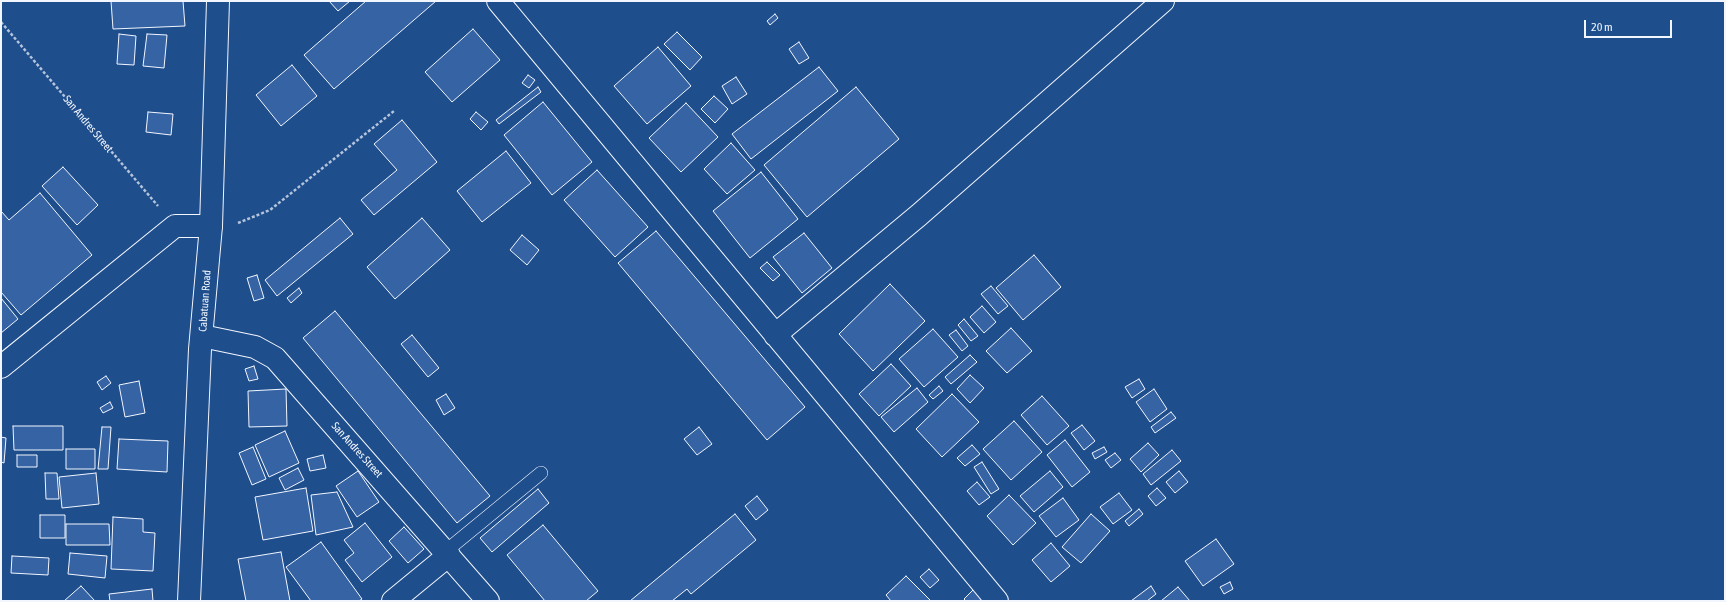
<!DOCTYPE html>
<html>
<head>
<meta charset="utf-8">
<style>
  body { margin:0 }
  #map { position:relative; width:1726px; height:602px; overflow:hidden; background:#1f4e8c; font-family:"Asap Condensed",sans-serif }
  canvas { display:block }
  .frame { position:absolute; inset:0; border:2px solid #f2f6ff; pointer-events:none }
  .scale { position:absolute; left:1584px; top:20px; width:88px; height:18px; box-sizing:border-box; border:2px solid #f2f6ff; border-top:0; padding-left:5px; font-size:12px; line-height:14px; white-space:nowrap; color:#f2f6ff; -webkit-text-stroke:3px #1f4e8c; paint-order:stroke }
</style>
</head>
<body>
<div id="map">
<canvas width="1726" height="602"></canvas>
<div class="frame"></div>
<div class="scale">20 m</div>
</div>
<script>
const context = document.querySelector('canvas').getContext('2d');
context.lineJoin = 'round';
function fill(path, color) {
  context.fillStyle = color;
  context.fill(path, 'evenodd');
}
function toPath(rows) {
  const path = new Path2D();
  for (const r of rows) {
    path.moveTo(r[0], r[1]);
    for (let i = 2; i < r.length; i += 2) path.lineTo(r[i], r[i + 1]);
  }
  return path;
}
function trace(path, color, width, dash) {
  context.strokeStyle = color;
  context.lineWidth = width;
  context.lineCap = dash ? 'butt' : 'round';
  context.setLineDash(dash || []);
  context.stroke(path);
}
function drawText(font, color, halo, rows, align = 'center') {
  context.font = font + ' "Asap Condensed",sans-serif';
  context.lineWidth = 3;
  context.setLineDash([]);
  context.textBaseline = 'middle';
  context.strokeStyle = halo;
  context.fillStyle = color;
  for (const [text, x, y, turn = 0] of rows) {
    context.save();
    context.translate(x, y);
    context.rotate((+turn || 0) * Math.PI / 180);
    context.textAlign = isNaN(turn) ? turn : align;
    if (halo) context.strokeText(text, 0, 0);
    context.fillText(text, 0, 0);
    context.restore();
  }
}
const building = toPath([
  [111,1,183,1,185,26,113,29,111,1],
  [329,1,350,1,338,11,329,1],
  [366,1,436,1,334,89,304,55,366,1],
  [775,14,778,18,770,25,767,21,775,14],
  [473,29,500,60,452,102,425,72,473,29],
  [677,32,702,57,690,70,664,44,677,32],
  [119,34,136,36,134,65,117,64,119,34],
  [147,34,167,35,164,68,143,66,147,34],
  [799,42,809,58,799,64,789,49,799,42],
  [658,47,691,86,647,124,614,86,658,47],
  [292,65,317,96,281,126,256,95,292,65],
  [819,67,838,91,751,159,732,134,819,67],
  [528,75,535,80,529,88,522,83,528,75],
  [736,77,747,94,732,104,722,86,736,77],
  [538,87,541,92,499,124,496,120,538,87],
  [856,87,899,139,807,217,764,165,856,87],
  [714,96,728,109,715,123,701,109,714,96],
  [543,102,592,162,552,195,504,135,543,102],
  [686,103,718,137,681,172,649,138,686,103],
  [148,112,173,114,171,135,146,132,148,112],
  [476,112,488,122,481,130,470,119,476,112],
  [402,120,437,162,374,215,361,200,397,170,374,144,402,120],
  [731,143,755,170,727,194,704,169,731,143],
  [506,151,531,183,482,222,457,191,506,151],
  [63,167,98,205,77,225,42,186,63,167],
  [597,170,648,227,615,257,564,200,597,170],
  [761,172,798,219,750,258,713,211,761,172],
  [40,193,92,255,21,315,1,292,1,211,9,220,40,193],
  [340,218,353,234,277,296,265,280,340,218],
  [422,218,450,250,395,299,367,267,422,218],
  [656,231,805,407,767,440,618,263,656,231],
  [804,233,832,268,802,293,773,257,804,233],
  [522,235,539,250,527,265,510,250,522,235],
  [1034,255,1061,287,1023,320,996,288,1034,255],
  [767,262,780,275,773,281,760,268,767,262],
  [257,275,264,298,254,301,247,278,257,275],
  [890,284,925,321,873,371,839,334,890,284],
  [991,286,1008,306,998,314,981,294,991,286],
  [299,288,302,293,291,303,287,298,299,288],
  [1,298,18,319,1,333,1,298],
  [982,306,996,322,984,333,970,317,982,306],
  [335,311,490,496,457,523,303,338,335,311],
  [964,319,978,336,971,341,958,325,964,319],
  [1011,328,1032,351,1007,373,986,351,1011,328],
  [933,329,958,357,924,387,899,359,933,329],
  [956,330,968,346,962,351,949,335,956,330],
  [412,335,439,368,428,377,401,344,412,335],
  [970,355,977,362,951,384,945,377,970,355],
  [891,364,911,386,879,416,859,394,891,364],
  [254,366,258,379,249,381,245,369,254,366],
  [970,375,984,388,970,403,957,389,970,375],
  [106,376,111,383,102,390,97,382,106,376],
  [1139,379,1145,389,1132,398,1125,387,1139,379],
  [139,381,145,413,125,417,119,385,139,381],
  [939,386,943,391,933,399,929,395,939,386],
  [917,388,928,402,894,432,881,417,917,388],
  [286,389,287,426,249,427,248,391,286,389],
  [1154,389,1167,409,1150,422,1136,402,1154,389],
  [446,394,455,408,444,415,436,400,446,394],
  [952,394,979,422,942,457,916,429,952,394],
  [1042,396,1069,426,1047,445,1021,415,1042,396],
  [110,402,113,408,103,413,100,408,110,402],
  [1171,412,1176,418,1155,433,1151,427,1171,412],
  [1014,421,1042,452,1011,480,983,449,1014,421],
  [1082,425,1095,441,1084,450,1071,433,1082,425],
  [13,426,63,426,63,450,14,450,13,426],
  [102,427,111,427,108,469,98,469,102,427],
  [699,427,712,444,697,455,684,439,699,427],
  [285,431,299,463,269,477,255,445,285,431],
  [1,437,6,438,4,463,1,462,1,437],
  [119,439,168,441,167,472,117,469,119,439],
  [1065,440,1090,472,1072,487,1047,455,1065,440],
  [1148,443,1159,455,1141,472,1130,459,1148,443],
  [972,445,980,454,965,466,957,458,972,445],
  [253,447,266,479,252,485,239,453,253,447],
  [1104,447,1107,452,1095,459,1092,453,1104,447],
  [66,449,95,449,95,469,66,469,66,449],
  [1172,450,1181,461,1151,485,1143,474,1172,450],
  [1115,453,1121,460,1111,468,1105,460,1115,453],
  [17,455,37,455,37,467,17,467,17,455],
  [323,455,326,468,310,471,307,459,323,455],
  [982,462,999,489,991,494,974,467,982,462],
  [298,468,304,480,285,490,279,478,298,468],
  [358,471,379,502,357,517,336,486,358,471],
  [1050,471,1063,487,1034,512,1020,496,1050,471],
  [1179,471,1188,482,1175,493,1166,482,1179,471],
  [45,473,57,473,59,499,46,499,45,473],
  [96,473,99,504,62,508,59,477,96,473],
  [977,482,990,497,979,505,967,491,977,482],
  [306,488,313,531,263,540,255,497,306,488],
  [1157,488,1166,498,1156,506,1148,496,1157,488],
  [538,489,549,503,492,552,480,538,538,489],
  [337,492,353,527,316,535,311,495,337,492],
  [1119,493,1132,510,1113,524,1100,507,1119,493],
  [1009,495,1036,523,1013,545,987,516,1009,495],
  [757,496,768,510,756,520,745,506,757,496],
  [1063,498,1079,520,1056,537,1039,516,1063,498],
  [1139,509,1143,514,1129,526,1125,521,1139,509],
  [735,514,756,540,691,594,687,589,672,601,630,601,735,514],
  [1091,514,1110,531,1081,563,1062,547,1091,514],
  [40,515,65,515,65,538,40,538,40,515],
  [113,517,143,519,143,532,155,533,153,571,111,569,113,517],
  [365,523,392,557,362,582,345,560,354,553,344,540,365,523],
  [66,524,109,524,110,545,66,545,66,524],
  [543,525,598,591,586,601,545,601,507,555,543,525],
  [404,527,424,549,408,563,389,541,404,527],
  [1216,539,1234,564,1203,586,1185,561,1216,539],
  [321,542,362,599,359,601,311,601,286,567,321,542],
  [1051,543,1070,566,1051,582,1032,560,1051,543],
  [281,552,290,601,246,601,238,559,281,552],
  [70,553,107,556,105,578,68,574,70,553],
  [12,556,49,558,48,575,11,573,12,556],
  [929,569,939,580,930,588,920,577,929,569],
  [906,576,931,601,891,601,886,595,906,576],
  [1230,582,1233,589,1224,594,1220,587,1230,582],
  [81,586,95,601,64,601,81,586],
  [1151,586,1156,594,1147,601,1131,601,1151,586],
  [1178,587,1190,601,1161,601,1178,587],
  [975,588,987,601,966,601,964,599,975,588],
  [152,589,153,601,110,601,109,594,152,589]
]);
fill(building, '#3563a3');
trace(building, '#f2f6ff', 1);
const lane = toPath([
  [446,551,541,473]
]);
const street = toPath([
  [498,1,997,601],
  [775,335,919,215,1163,1],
  [202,336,255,347,275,358,488,601],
  [1,367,175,226,211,226],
  [393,601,449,555]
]);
const highway = toPath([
  [189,601,200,349,211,226,218,1]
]);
trace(lane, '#f2f6ff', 14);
trace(street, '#f2f6ff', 24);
trace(highway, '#f2f6ff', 24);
trace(toPath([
  [1,22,158,206],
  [238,223,270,210,394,111]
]), '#b3c4dc', 2.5, [3, 2]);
trace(lane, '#1f4e8c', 13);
trace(street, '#1f4e8c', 22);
trace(highway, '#1f4e8c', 22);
drawText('11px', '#f2f6ff', '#1f4e8c', [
  ["San Andres Street",88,124,50],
  ["Cabatuan Road",205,301,-86],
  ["San Andres Street",357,450,48]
]);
</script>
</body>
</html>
